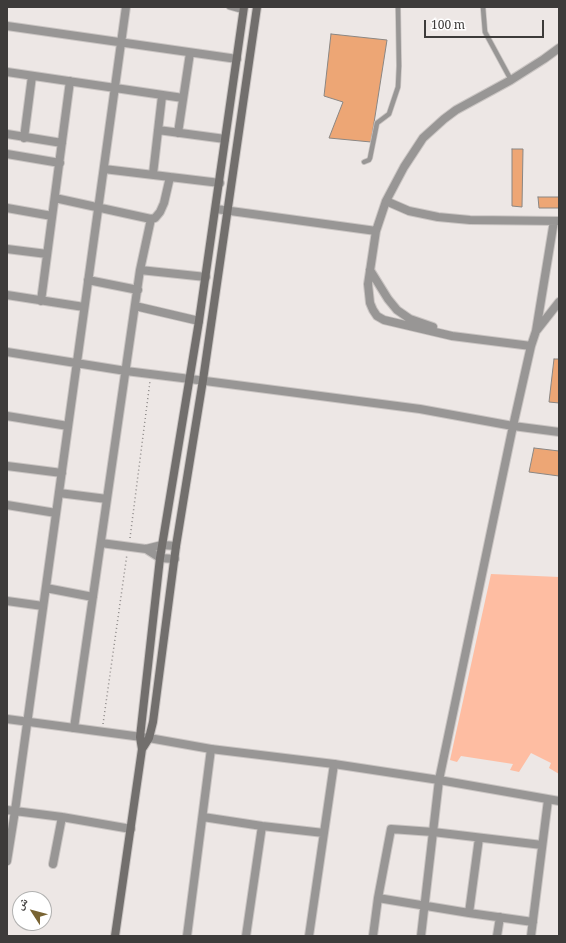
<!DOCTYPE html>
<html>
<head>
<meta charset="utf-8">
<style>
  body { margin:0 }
  #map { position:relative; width:566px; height:943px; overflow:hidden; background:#ede7e5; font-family:Georgia,"Noto Naskh Arabic",serif }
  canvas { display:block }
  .frame { position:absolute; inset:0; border:8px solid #3d3b3a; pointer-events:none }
  .north { position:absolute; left:12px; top:891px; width:40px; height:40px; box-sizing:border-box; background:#fff; border:1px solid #b1b1b0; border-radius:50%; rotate:306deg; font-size:11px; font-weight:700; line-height:16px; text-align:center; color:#3d3b3a }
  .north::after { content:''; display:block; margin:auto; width:14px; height:18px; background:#796433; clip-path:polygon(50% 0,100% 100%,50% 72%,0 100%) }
  .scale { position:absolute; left:424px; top:20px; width:120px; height:18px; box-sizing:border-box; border:2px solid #3d3b3a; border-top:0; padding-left:5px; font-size:12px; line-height:14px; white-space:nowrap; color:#3d3b3a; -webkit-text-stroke:3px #fff; paint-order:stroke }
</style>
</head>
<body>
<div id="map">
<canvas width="566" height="943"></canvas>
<div class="frame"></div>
<div class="north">ش</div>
<div class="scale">100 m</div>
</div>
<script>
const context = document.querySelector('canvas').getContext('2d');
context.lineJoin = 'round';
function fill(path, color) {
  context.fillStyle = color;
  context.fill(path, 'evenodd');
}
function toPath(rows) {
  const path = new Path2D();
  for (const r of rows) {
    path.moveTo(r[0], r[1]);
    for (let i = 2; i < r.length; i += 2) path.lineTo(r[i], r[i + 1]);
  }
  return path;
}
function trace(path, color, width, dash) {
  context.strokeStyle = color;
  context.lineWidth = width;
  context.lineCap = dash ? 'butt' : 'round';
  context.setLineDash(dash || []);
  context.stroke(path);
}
fill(toPath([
  [491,574,559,577,559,774,549,768,551,763,531,753,519,772,510,770,513,764,461,756,457,762,450,760]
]), '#febda2');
const building = toPath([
  [331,34,387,40,371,142,329,138,343,102,324,96,331,34],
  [512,149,523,149,522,207,512,206,512,149],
  [538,197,559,197,559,208,539,208,538,197],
  [554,359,559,359,559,403,549,402,554,359],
  [534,448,559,451,559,476,529,472,534,448]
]);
fill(building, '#eda675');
trace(building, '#8a8683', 1);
const service = toPath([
  [229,7,243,11],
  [483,7,485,32,511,80],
  [364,162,369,160,370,158,377,123,389,114,398,87,399,66,398,7]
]);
const minor = toPath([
  [7,26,237,59],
  [7,72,183,98],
  [158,130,225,139],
  [178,133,190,53],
  [7,134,62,143],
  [24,138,32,76],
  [7,154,60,163],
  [104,169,220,183],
  [153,174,162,96],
  [55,198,151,219],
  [386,201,409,211,438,217,470,220,559,221],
  [7,208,52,216],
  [216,209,376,231],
  [7,249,47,254],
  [140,270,206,277],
  [370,270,388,299,397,310,410,319,433,327],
  [88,280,138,290],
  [7,295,84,307],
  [41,301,70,81],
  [135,306,199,321],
  [537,330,559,302],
  [531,346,452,336,384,320,377,316,373,310,370,303,368,284,376,231,386,201,404,167,423,138,444,119,456,110,511,80,544,59,559,48],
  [7,352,126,371,190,379,420,409,513,426,559,432],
  [7,416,68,426],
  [7,466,62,473],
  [59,493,107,499],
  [7,505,56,513],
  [101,543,146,549,162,545,176,546],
  [146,549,160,558,175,559],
  [46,588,93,597],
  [7,601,43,606],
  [74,728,140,270,151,219,155,218,160,212,164,203,170,177],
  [7,810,62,817,131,829],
  [203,817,262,826,324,833],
  [7,861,15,811,126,7],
  [53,864,62,817],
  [378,898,469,913,533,922],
  [469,913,479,838],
  [187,936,211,749],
  [246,936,262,826],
  [309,936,334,764],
  [373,936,378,898,391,829,433,832,542,845],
  [421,936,439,780,513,426,531,346,536,331,554,221],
  [497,936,500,917],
  [531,936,548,800]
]);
const tertiary = toPath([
  [7,719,149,738,211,749,334,764,439,780,559,801]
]);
const secondary = toPath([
  [142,749,149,738,153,722,176,546,203,380,257,7],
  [115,936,142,749,140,737,160,558,199,321,244,7]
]);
trace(service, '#cac5c3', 6);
trace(minor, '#cac5c3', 10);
trace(tertiary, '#cac5c3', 10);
trace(secondary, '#cac5c3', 10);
trace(toPath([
  [130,538,150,381],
  [103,724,127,554]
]), '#8d8988', 1.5, [1, 3]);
trace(service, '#989695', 4.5);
trace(minor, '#989695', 8);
trace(tertiary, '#989695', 8);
trace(secondary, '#726f6d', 8);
</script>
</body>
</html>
